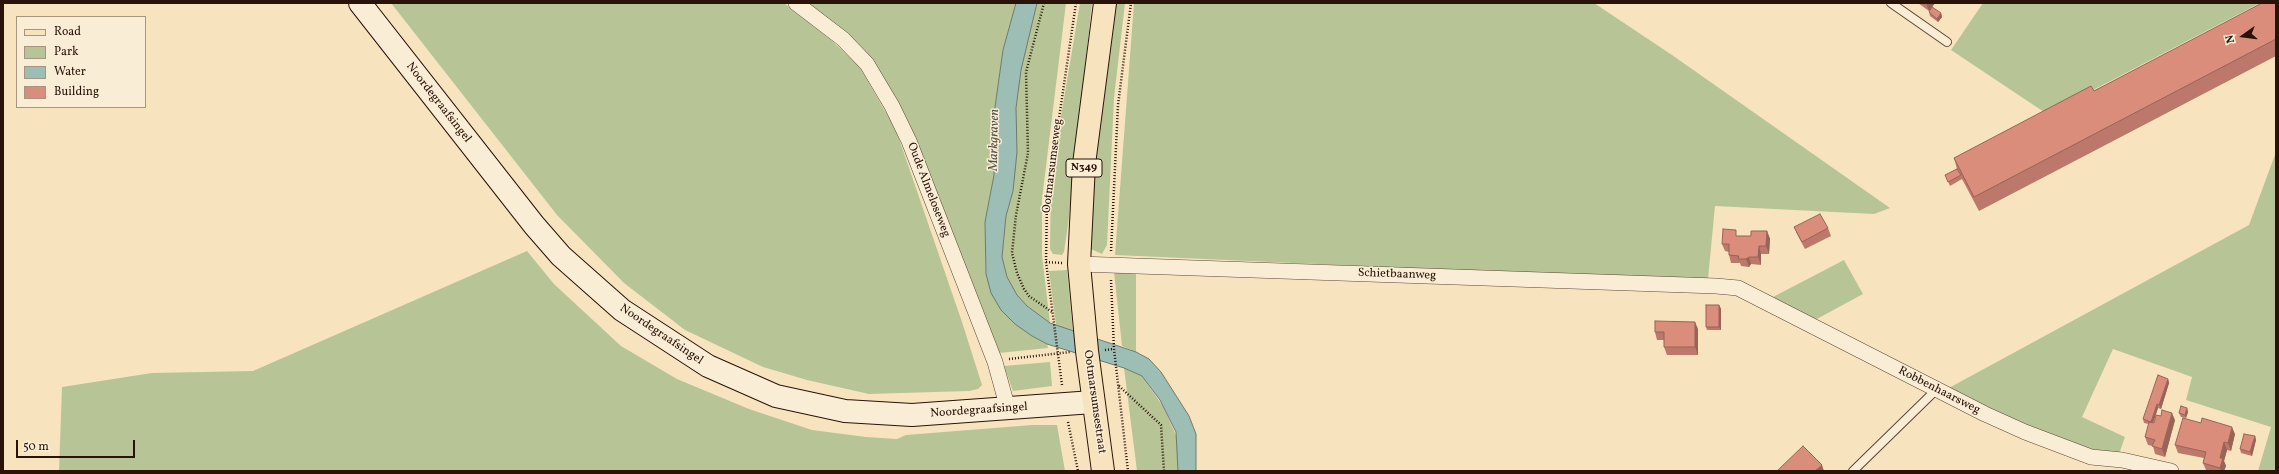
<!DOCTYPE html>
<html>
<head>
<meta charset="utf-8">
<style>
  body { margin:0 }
  #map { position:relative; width:2279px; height:474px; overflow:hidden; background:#f7e4bf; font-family:Vollkorn,serif }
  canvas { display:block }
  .frame { position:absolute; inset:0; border:4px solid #291208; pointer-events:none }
  .legend { position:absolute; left:16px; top:16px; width:130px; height:92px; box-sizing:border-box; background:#faedd5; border:1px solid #a69583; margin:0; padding:5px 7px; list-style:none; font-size:12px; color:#291208 }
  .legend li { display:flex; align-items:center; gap:8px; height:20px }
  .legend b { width:20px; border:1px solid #a69583 }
  .north { position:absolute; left:2223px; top:16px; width:40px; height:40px; -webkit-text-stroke:3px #faedd5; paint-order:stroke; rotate:256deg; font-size:11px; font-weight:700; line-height:16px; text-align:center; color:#291208 }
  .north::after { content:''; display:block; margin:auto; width:14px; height:18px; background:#291208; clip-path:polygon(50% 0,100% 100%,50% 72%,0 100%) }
  .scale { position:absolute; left:16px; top:440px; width:119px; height:18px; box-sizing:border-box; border:2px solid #291208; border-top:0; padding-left:5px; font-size:12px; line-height:14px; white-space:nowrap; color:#291208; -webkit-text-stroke:3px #faedd5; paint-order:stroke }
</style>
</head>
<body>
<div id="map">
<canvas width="2279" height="474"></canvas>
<div class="frame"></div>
<ul class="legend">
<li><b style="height:5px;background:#f7e4bf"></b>Road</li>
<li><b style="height:11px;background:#b7c596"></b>Park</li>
<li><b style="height:11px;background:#9dbeb5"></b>Water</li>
<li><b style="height:11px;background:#db8d7c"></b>Building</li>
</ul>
<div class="north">N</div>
<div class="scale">50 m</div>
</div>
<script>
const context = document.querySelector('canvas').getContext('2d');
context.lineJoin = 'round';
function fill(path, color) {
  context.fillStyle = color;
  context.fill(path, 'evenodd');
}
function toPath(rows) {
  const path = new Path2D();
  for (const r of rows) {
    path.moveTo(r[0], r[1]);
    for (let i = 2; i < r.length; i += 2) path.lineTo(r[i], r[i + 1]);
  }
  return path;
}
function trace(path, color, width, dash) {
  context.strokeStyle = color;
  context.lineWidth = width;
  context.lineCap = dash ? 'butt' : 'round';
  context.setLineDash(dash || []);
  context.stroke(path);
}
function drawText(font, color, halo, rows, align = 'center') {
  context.font = font + ' Vollkorn,serif';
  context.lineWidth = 3;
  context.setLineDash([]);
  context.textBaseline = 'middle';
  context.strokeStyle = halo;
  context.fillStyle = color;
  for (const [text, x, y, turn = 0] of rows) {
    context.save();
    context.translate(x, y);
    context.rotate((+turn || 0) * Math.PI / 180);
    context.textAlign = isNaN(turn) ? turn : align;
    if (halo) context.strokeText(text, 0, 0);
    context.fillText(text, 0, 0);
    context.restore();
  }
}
fill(toPath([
  [391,3,784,3,829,38,859,66,896,130,962,322,982,385,978,389,969,391,869,394,807,380,763,367,685,330,624,283,557,215],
  [809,3,1016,3,1003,50,994,114,994,175,985,222,986,274,1032,336,1047,344,1048,348,999,353,915,138,891,90,870,61,850,39],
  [1037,3,1066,3,1042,199,1042,255,1050,323,1027,306,1017,295,1007,277,1002,257,1006,216,1013,191,1016,108,1021,70],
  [1080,3,1092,3,1068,225,1064,252,1062,255,1053,254,1050,249,1051,176],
  [1114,3,1125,3,1114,98,1107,245,1102,254,1091,249,1090,241,1094,167],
  [1134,3,1594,3,1672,55,1890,208,1874,214,1715,206,1708,279,1650,279,1115,255],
  [1983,3,2260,3,2047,114,1951,50],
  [2276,152,2276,471,2258,471,2271,427,2186,400,2192,377,2113,349,2082,417,2125,437,2118,457,2083,451,1947,389,2249,225],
  [527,251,554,284,621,346,677,379,749,409,812,430,866,437,897,439,906,435,1032,425,1057,425,1065,471,59,471,62,387,152,373,253,371],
  [1844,260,1863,294,1815,320,1773,297],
  [1067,270,1073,332,1056,325,1049,271],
  [1114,272,1136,273,1136,352,1122,346],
  [1050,362,1052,386,1013,391,1004,366],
  [1124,368,1142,376,1164,408,1178,440,1178,471,1137,471]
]), '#b7c596');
const water = toPath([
  [1016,3,1037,3,1021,70,1016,108,1017,152,1013,191,1006,216,1002,257,1007,277,1017,295,1027,306,1050,323,1136,352,1149,359,1161,372,1189,416,1196,434,1196,471,1178,471,1176,432,1160,400,1142,376,1124,368,1047,344,1032,336,1015,324,1001,310,991,293,986,274,985,222,994,175,994,114,1003,50,1016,3]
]);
fill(water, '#9dbeb5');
trace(water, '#6f7970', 1);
const service = toPath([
  [1891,3,1947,42],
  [1853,471,1937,389]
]);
const minor = toPath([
  [796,3,843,39,867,64,892,106,909,141,995,362,1008,409],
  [1079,264,1716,286,1738,288,1985,414,2025,432,2091,457,2122,460,2171,471]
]);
const secondary = toPath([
  [360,3,534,225,561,256,622,310,708,366,776,396,845,411,912,415,1093,402]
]);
const primary = toPath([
  [1103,471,1087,351,1079,264,1084,164,1105,3]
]);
trace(service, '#5c4636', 10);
trace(minor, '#5c4636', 16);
trace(secondary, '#291208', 24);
trace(primary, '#291208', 24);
trace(toPath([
  [1044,3,1026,72,1028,153,1016,215,1012,253,1017,273,1024,289,1029,296,1052,312],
  [1111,251,1118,105,1131,3],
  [1046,262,1062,263],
  [1111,280,1114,349,1128,471],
  [1105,350,1114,349],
  [1009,359,1070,352],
  [1062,385,1046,262,1047,200,1076,3],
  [1119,386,1161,425,1164,471],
  [1068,422,1078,471]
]), '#291208', 2.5, [1, 2]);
trace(service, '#faedd5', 8);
trace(minor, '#faedd5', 15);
trace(secondary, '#faedd5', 22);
trace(primary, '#f7e4bf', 22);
fill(toPath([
  [1918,3,1935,3,1929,11],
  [2276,3,2276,56,1979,211,1962,179,1950,186,1945,175,1957,169,1954,158],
  [1929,12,1941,13,1942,17,1938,22,1930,16],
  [1794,227,1828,228,1831,236,1805,249,1797,234],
  [1767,231,1770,239,1769,254,1761,254,1761,265,1751,264,1749,267,1741,266,1740,263,1731,263,1729,255,1729,252,1725,251,1722,244,1739,236,1751,236],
  [1719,305,1721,309,1721,330,1707,330,1706,327],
  [1698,329,1698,355,1667,355,1664,347,1664,340,1657,340,1655,332],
  [2168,379,2169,383,2161,409,2158,408,2153,423,2175,420,2165,457,2155,454,2153,446,2148,445,2145,437,2149,424,2144,423,2143,419],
  [2187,408,2188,412,2186,418,2181,417,2179,413],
  [2235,434,2231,451,2227,450,2224,461,2226,466,2224,471,2208,471,2206,470,2203,463,2204,458,2178,453,2175,445],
  [2255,436,2256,440,2252,456,2241,453,2240,449]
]), '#bc796b');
fill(toPath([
  [1926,3,1935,3,1929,11],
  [1941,13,1942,17,1938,22,1937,19],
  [1767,231,1770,239,1769,254,1766,246],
  [1759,246,1761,254,1761,265,1758,257],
  [1749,257,1751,264,1749,267,1746,259],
  [1719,305,1721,309,1721,330,1719,327],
  [1695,322,1698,329,1698,355,1695,347],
  [2168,379,2169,383,2161,409,2159,405],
  [2157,404,2158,408,2152,426,2151,422],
  [2187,408,2188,412,2186,418,2185,415],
  [2172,413,2175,420,2165,457,2162,449],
  [2232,427,2235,434,2231,451,2228,443],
  [2255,436,2256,440,2252,456,2250,452],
  [2224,442,2227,450,2224,461,2226,466,2224,471,2221,471,2220,468,2220,458],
  [1822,465,1824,471,1815,471]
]), '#996357');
const building = toPath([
  [2262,3,2276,3,2276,39,1974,197,1954,158,2091,86,2094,91,2262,3],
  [1932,7,1941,13,1937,19,1929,12,1932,7],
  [1957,169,1961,175,1948,182,1945,175,1957,169],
  [1820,214,1828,228,1802,242,1794,227,1820,214],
  [1723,229,1736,230,1736,236,1751,236,1751,231,1767,231,1766,246,1759,246,1758,257,1749,257,1746,259,1738,259,1739,256,1729,255,1729,244,1722,244,1723,229],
  [1706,305,1719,305,1719,327,1706,327,1706,305],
  [1655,321,1695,322,1695,347,1664,347,1664,332,1655,332,1655,321],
  [2158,375,2168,379,2159,405,2157,404,2151,422,2143,419,2158,375],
  [2181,406,2187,408,2185,415,2179,413,2181,406],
  [2162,410,2172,413,2162,449,2152,446,2155,440,2145,437,2149,422,2154,423,2156,415,2161,416,2162,410],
  [2183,418,2201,423,2202,418,2232,427,2228,443,2224,442,2220,458,2223,458,2220,468,2203,463,2206,452,2175,445,2183,418],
  [2244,434,2255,436,2250,452,2240,449,2244,434],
  [1803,446,1822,465,1815,471,1777,471,1803,446]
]);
fill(building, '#db8d7c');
trace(building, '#996357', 1);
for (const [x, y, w] of [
  [1084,168,36]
]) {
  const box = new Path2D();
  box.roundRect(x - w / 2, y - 9, w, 18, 3);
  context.fillStyle = '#faedd5';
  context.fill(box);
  trace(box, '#291208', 1);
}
drawText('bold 11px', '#291208', null, [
  ["N349",1084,168]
]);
drawText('12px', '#291208', '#faedd5', [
  ["Noordegraafsingel",438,103,52],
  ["Ootmarsumseweg",1053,166,-83],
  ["Oude Almeloseweg",928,190,69],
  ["Schietbaanweg",1397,275,2],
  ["Noordegraafsingel",661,335,34],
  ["Robbenhaarsweg",1939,391,27],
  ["Ootmarsumsestraat",1094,402,82],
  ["Noordegraafsingel",979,411,-4]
]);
drawText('italic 13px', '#524e45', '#faedd5', [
  ["Markgraven",995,140,-89]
]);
</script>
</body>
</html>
